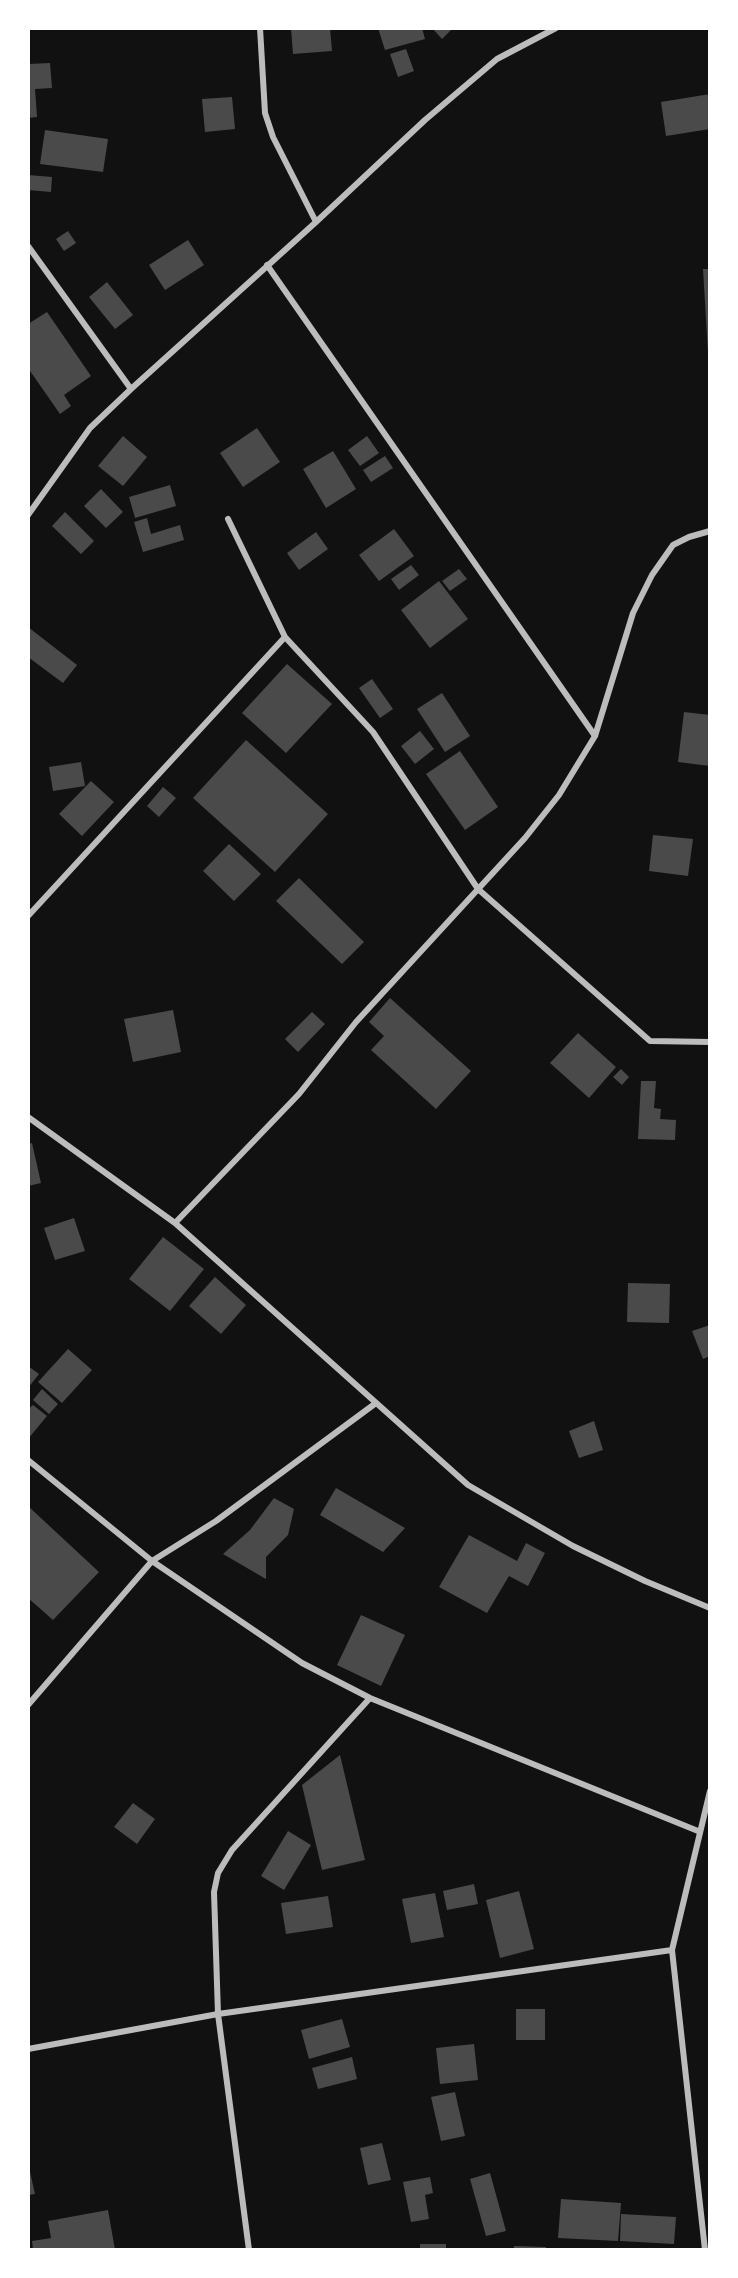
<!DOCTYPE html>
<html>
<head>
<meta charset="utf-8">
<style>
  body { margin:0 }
  #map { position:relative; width:738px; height:2278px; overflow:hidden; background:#111; font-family:"Libre Baskerville",serif }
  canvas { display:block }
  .frame { position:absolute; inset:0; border:30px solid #fff; pointer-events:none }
</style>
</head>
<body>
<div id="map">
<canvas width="738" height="2278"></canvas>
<div class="frame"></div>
</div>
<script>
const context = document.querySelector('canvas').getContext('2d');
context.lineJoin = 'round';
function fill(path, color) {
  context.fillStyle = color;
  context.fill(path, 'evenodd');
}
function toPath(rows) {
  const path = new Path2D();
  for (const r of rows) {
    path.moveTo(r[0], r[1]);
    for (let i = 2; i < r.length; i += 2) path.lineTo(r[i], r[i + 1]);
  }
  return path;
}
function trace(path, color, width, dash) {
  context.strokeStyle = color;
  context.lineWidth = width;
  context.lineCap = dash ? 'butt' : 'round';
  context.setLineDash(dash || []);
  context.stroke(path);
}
fill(toPath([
  [291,28,330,28,332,51,293,54],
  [378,28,422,28,425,39,385,50],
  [432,28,453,28,442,39],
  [406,49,414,71,398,77,390,54],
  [50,63,52,88,35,89,37,117,28,118,28,64],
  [710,94,710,129,666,136,661,102],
  [232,97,235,129,205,132,202,99],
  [45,130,108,139,103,172,40,164],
  [28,175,52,177,51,192,28,190],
  [68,231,76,243,64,251,56,239],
  [188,240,204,265,165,290,149,265],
  [703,269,710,269,710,352,708,353],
  [107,282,133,315,115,329,89,297],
  [47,312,91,376,64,395,71,406,60,414,28,368,28,324],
  [257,428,280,462,243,487,220,453],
  [123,436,147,457,123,486,98,466],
  [367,436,379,453,360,466,348,450],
  [333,451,356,489,326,508,303,469],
  [385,456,393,468,371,482,363,470],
  [170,485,176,506,135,518,129,497],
  [101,489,123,512,106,528,84,506],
  [65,512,94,541,81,554,52,526],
  [147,518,151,534,180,525,184,540,143,552,134,522],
  [394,529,414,556,379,581,359,555],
  [316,532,328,549,299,570,287,553],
  [411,565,419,575,399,590,391,579],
  [459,569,467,579,450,591,442,581],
  [439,581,468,619,430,648,401,610],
  [28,627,77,665,63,683,28,657],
  [287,664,332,704,286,753,242,713],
  [372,679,393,709,380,718,359,688],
  [442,693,470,736,445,752,417,709],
  [684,712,710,715,710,766,678,762],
  [420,731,434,749,415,764,401,746],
  [246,740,328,814,275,872,193,798],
  [460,751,498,807,465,830,426,774],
  [81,762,85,786,53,791,49,767],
  [91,781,114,802,82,836,59,814],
  [163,787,176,798,159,817,147,806],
  [653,835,693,839,688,876,649,871],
  [229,844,261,874,234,901,203,871],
  [299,878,364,942,342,964,276,901],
  [390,998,471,1071,436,1109,371,1050,384,1036,369,1022],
  [173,1010,181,1052,133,1062,124,1019],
  [312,1012,325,1024,298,1052,285,1039],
  [578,1033,616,1067,589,1098,550,1063],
  [621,1069,629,1077,622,1085,613,1077],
  [641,1081,656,1081,654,1108,661,1109,660,1119,676,1120,675,1140,638,1139],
  [32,1143,41,1183,28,1186,28,1144],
  [74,1218,85,1251,55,1260,44,1228],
  [163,1237,204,1269,170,1311,129,1279],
  [215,1277,246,1305,221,1334,189,1306],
  [628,1283,670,1284,669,1323,627,1322],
  [710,1325,710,1356,703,1359,692,1331],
  [68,1349,92,1370,62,1403,38,1382],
  [28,1366,39,1374,28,1388],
  [42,1389,58,1404,49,1414,33,1400],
  [33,1405,47,1416,28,1439,28,1409],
  [594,1421,603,1450,579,1458,569,1431],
  [336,1488,405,1528,383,1552,320,1515],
  [274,1498,294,1509,288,1535,266,1557,266,1579,223,1554,250,1530],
  [28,1506,99,1572,53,1620,28,1598],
  [469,1535,517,1561,526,1543,545,1553,528,1586,509,1576,487,1613,439,1587],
  [361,1615,405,1635,381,1686,337,1665],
  [340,1755,365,1860,322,1870,302,1785],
  [133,1803,155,1819,137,1844,114,1827],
  [288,1831,311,1845,284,1890,261,1876],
  [474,1884,478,1904,447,1910,443,1891],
  [519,1891,534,1949,500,1958,486,1900],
  [435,1893,444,1937,411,1943,402,1899],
  [328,1896,333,1927,286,1934,281,1903],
  [516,2009,545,2009,545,2040,516,2040],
  [342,2019,350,2047,309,2059,301,2030],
  [474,2044,478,2080,440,2084,436,2048],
  [352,2057,357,2079,318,2089,312,2068],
  [455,2092,465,2136,441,2141,431,2097],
  [382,2143,391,2180,368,2185,360,2148],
  [28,2163,35,2194,28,2195],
  [490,2173,506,2231,486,2236,470,2179],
  [430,2177,433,2193,425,2195,429,2219,411,2222,403,2182],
  [561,2199,621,2203,618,2241,558,2238],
  [108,2210,115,2250,33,2250,32,2241,51,2238,48,2221],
  [621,2214,676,2217,674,2244,620,2241],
  [420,2244,446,2244,446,2250,420,2250],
  [514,2246,546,2247,546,2250,514,2250]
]), '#4a4a4a');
trace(toPath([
  [260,28,265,113,273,137,316,222],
  [28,246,131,389],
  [267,265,595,736],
  [28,515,90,428,131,389,316,222,425,120,497,59,556,28],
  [228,519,285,637,373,732,478,889,650,1041,710,1042],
  [28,916,285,637],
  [28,1117,175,1223,468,1485,573,1546,645,1581,710,1608],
  [175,1223,299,1094,356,1022,525,838,559,795,595,736,633,613,652,575,673,545,689,537,710,531],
  [28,1460,152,1561,302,1663,370,1698,698,1831],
  [28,1705,152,1561,216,1521,376,1403],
  [28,2049,218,2014,672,1950],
  [249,2250,218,2014,214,1892,218,1873,232,1850,370,1698],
  [705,2250,672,1950,710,1791]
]), '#bcbcbc', 6);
</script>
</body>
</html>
